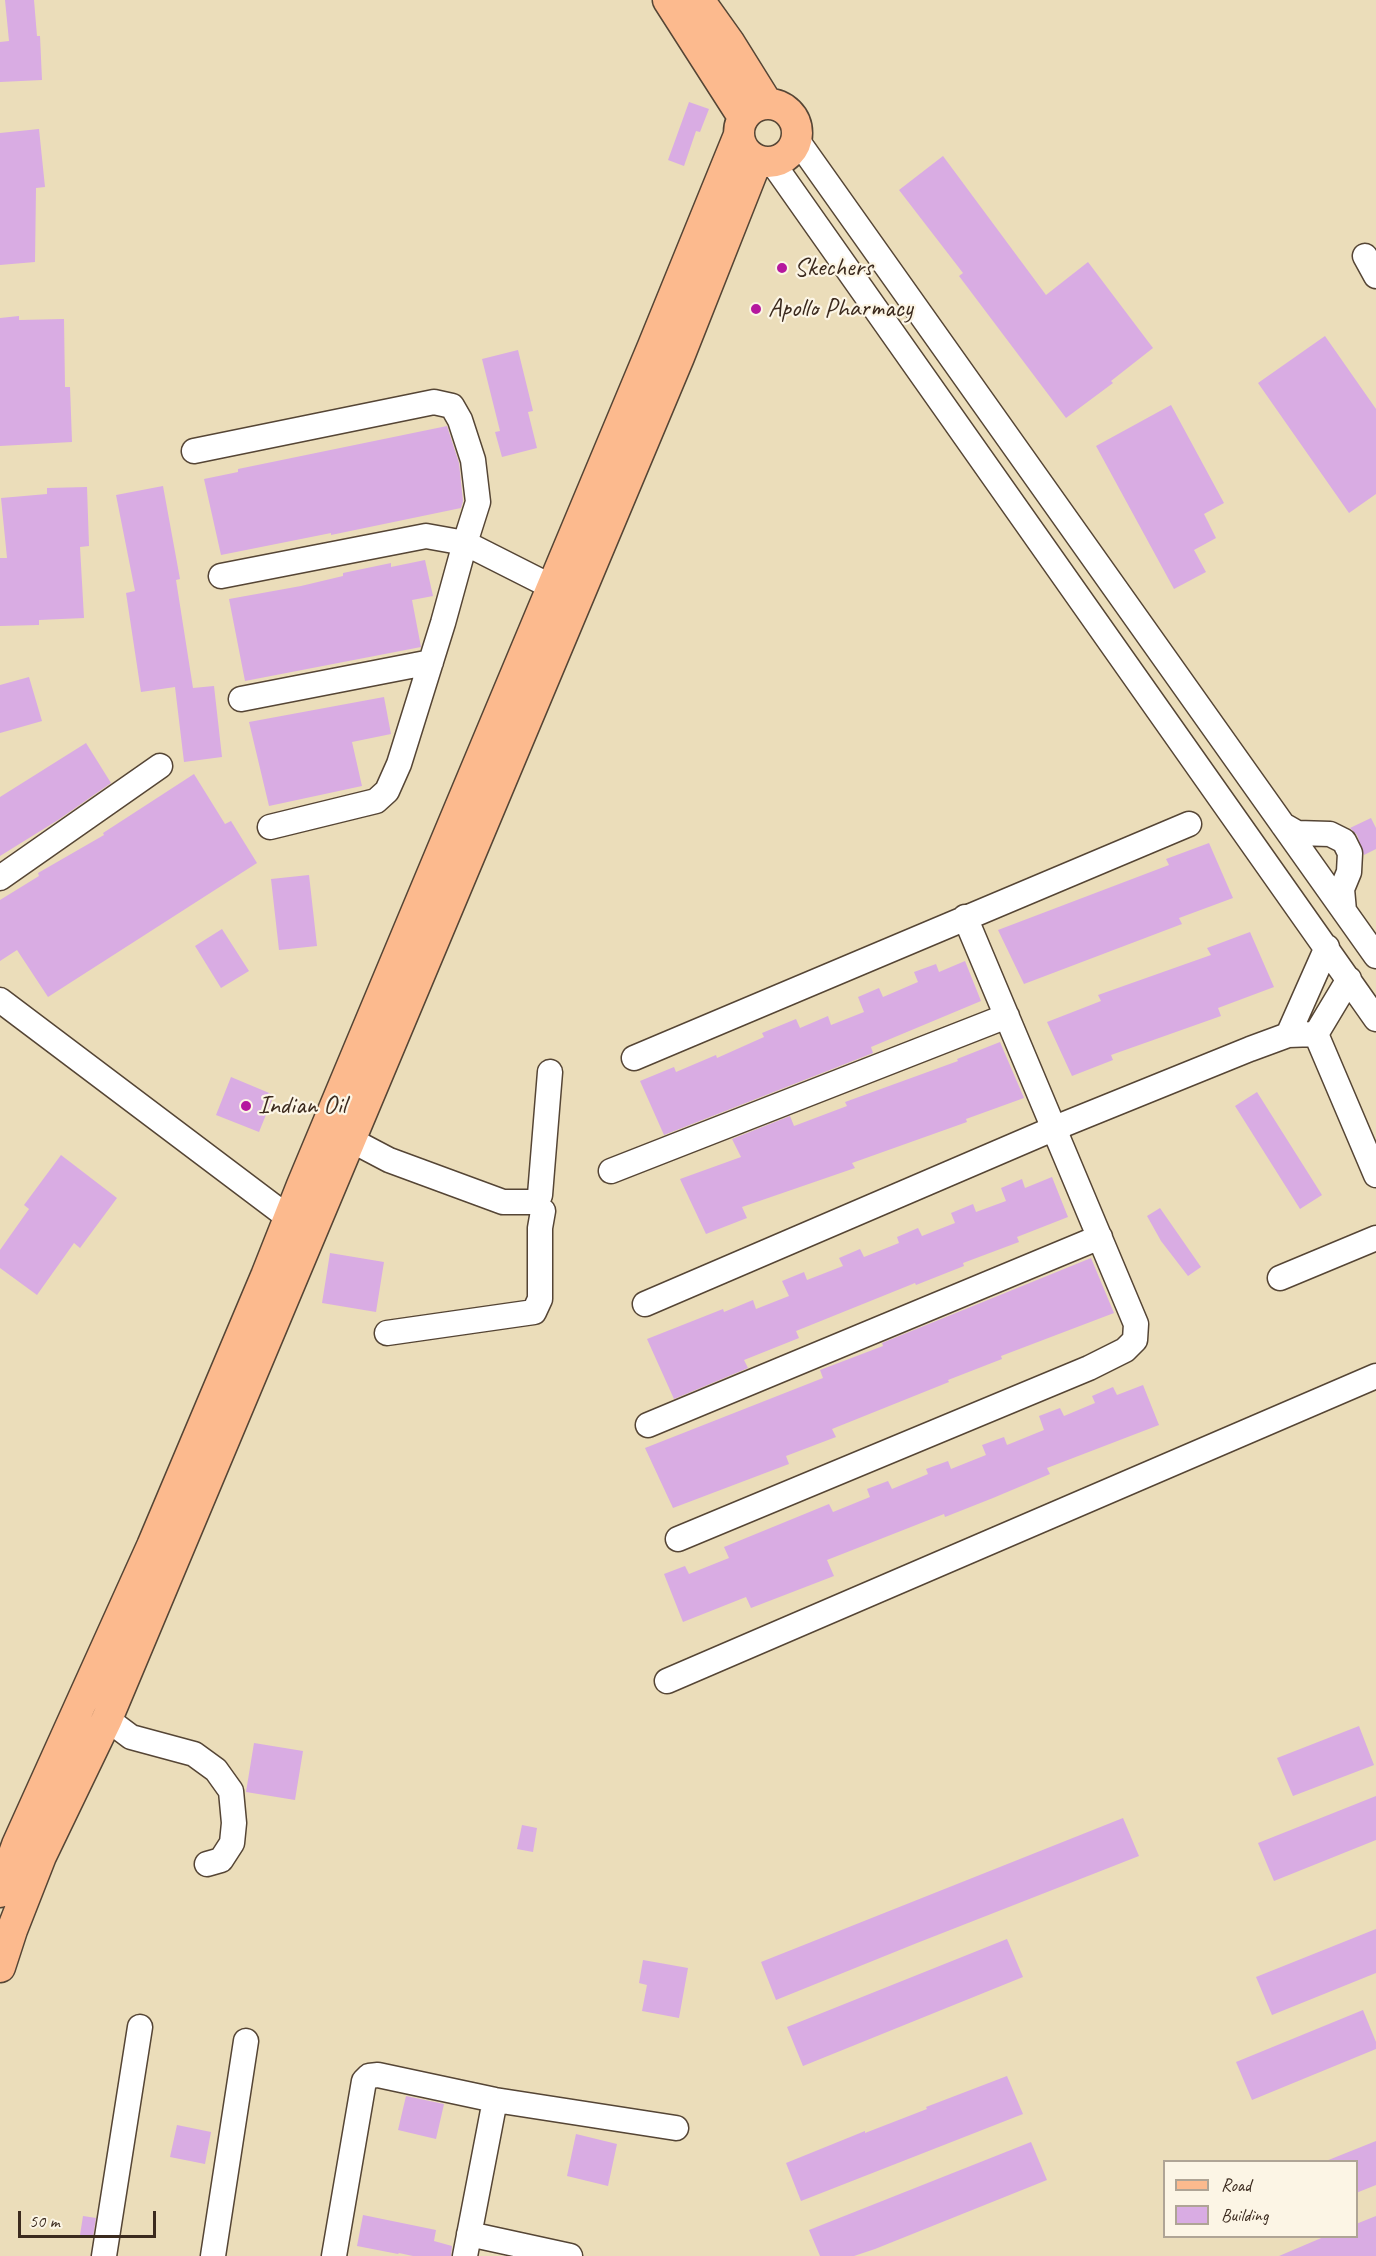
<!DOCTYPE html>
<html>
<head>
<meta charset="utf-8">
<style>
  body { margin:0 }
  #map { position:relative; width:1376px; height:2256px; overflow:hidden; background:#ebddba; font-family:Caveat,sans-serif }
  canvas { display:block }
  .legend { position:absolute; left:1163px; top:2160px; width:195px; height:78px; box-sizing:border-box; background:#fcf5e5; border:2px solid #afa495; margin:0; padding:8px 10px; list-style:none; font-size:18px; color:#3b2a1e }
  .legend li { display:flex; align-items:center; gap:12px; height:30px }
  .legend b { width:30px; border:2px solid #afa495 }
  .scale { position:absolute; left:18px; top:2211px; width:138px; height:27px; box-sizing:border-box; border:3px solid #3b2a1e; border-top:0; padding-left:8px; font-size:18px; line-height:21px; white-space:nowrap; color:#3b2a1e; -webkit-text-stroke:4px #fcf5e5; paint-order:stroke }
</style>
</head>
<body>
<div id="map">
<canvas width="1376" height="2256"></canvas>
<ul class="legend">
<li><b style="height:8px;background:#fcba8e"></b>Road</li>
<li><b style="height:16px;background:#d9ace3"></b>Building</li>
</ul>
<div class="scale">50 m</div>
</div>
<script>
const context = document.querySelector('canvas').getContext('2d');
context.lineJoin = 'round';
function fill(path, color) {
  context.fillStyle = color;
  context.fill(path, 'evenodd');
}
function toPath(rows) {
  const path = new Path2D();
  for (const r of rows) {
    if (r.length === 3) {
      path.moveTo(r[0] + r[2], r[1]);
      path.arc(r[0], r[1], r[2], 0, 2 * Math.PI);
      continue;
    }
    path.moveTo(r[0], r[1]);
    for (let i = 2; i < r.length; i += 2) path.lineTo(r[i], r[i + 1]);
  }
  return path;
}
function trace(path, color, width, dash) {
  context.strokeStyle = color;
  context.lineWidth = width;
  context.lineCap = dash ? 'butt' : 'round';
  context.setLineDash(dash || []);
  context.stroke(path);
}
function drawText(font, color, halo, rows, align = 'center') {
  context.font = font + ' Caveat,sans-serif';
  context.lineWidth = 4.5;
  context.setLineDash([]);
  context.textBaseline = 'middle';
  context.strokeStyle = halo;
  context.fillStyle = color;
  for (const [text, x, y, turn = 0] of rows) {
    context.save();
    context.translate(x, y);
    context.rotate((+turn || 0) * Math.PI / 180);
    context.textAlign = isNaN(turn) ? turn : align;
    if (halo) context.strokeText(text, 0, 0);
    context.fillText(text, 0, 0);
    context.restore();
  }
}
fill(toPath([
  [5,0,34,0,37,36,40,36,42,80,0,82,0,42,9,41],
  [689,102,709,109,700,132,696,131,684,166,668,160],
  [39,129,45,187,36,188,35,262,0,265,0,133],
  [943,156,1046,295,1088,262,1153,348,1111,381,1113,383,1066,418,959,276,963,273,899,190],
  [19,316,19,320,64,319,65,387,70,387,72,442,0,446,0,318],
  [1325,336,1376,409,1376,494,1349,513,1258,383],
  [518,350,533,411,528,412,537,448,502,457,495,432,500,431,482,359],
  [1171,405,1224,503,1204,514,1216,538,1194,550,1206,572,1174,589,1096,446],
  [447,426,459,463,463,501,461,508,331,535,331,533,221,555,204,479,238,472,238,469],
  [163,486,180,579,176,580,193,688,214,686,222,757,184,762,175,687,141,692,126,593,135,591,116,495],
  [87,487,89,546,80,547,84,618,39,620,39,625,0,626,0,558,7,558,1,498,47,494,47,488],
  [425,560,433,596,412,600,421,647,245,681,229,599,301,586,343,576,343,573,391,563,391,567],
  [29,677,42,721,0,733,0,685],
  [384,697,391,734,352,742,362,786,269,806,249,722],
  [86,743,111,783,58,820,0,856,0,797],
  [194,774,225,824,231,821,257,863,48,997,17,950,0,961,0,900,39,876,38,873,104,835,103,833],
  [1371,818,1376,828,1376,849,1364,855,1357,835,1350,828],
  [1209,843,1233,898,1179,918,1182,924,1024,984,998,930,1169,865,1166,859],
  [309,875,317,946,279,950,271,879],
  [222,929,249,971,221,988,195,946],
  [1250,932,1274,987,1218,1008,1221,1016,1111,1055,1113,1060,1072,1076,1047,1022,1101,1001,1098,995,1211,955,1207,948],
  [965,961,981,1001,871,1047,873,1053,664,1135,640,1081,674,1067,676,1072,716,1055,717,1058,764,1037,762,1033,796,1019,800,1028,828,1016,831,1025,864,1012,858,997,879,988,883,997,918,982,914,972,936,964,939,972],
  [1000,1042,1024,1098,966,1119,967,1122,852,1163,855,1168,742,1207,747,1218,706,1234,680,1179,741,1157,732,1139,790,1116,794,1126,847,1106,845,1102,958,1061,957,1059],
  [231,1077,274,1095,259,1132,216,1115],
  [1257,1092,1322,1195,1300,1209,1235,1106],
  [61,1155,117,1198,80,1248,74,1243,37,1295,0,1268,0,1250,29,1209,24,1205],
  [1052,1177,1068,1217,1017,1237,1019,1242,963,1263,964,1266,916,1285,915,1283,796,1331,799,1338,744,1360,748,1368,674,1399,647,1339,723,1309,724,1312,753,1300,756,1309,789,1296,782,1281,804,1272,807,1280,843,1266,839,1258,860,1249,864,1257,899,1243,897,1237,918,1228,922,1236,955,1223,951,1213,973,1204,976,1212,1006,1201,1001,1188,1022,1179,1025,1188],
  [1160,1208,1201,1267,1188,1276,1161,1241,1147,1216],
  [330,1253,384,1262,376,1312,322,1303],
  [1091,1258,1114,1313,1001,1356,1002,1359,948,1380,949,1382,832,1429,836,1437,786,1456,789,1464,673,1508,645,1448,823,1378,820,1370,883,1346,882,1343],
  [1143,1385,1159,1425,1047,1468,1050,1474,993,1498,945,1517,944,1514,827,1560,834,1576,751,1608,746,1597,683,1622,664,1574,685,1566,689,1574,729,1558,724,1547,829,1504,833,1512,870,1497,867,1489,888,1481,892,1489,928,1474,926,1469,948,1461,951,1469,986,1455,982,1445,1004,1437,1007,1445,1044,1430,1039,1416,1060,1408,1064,1416,1095,1403,1092,1396,1113,1387,1117,1395],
  [1359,1726,1374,1765,1293,1796,1277,1758],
  [254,1743,303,1751,295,1800,246,1792],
  [1376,1796,1376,1840,1274,1881,1258,1843],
  [1123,1818,1139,1856,917,1943,776,2000,761,1962],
  [522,1825,537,1828,533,1852,517,1849],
  [1376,1929,1376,1973,1272,2015,1256,1977],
  [1007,1939,1023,1977,803,2066,787,2027],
  [643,1960,688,1968,679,2018,642,2011,647,1985,639,1983],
  [1363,2010,1376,2042,1376,2049,1252,2100,1236,2062],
  [1007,2076,1023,2114,801,2201,786,2163,865,2131,865,2133,927,2109,926,2107],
  [406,2096,444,2104,436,2139,398,2130],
  [177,2125,211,2132,205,2164,170,2157],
  [576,2134,617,2144,608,2186,567,2176],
  [1376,2141,1376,2185,1356,2193,1356,2162,1326,2161],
  [1031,2142,1047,2180,875,2249,854,2256,820,2256,809,2230],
  [363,2215,436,2230,434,2241,452,2246,451,2256,413,2256,399,2253,398,2254,357,2246],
  [83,2216,96,2218,93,2237,80,2235],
  [1376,2216,1376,2256,1279,2256,1326,2236,1356,2236,1356,2224]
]), '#d9ace3');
const minor = toPath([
  [797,140,1376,956],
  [772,162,1376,1019],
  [1365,256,1376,276],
  [194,451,434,402,452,406,460,420,473,460,478,502,465,543,552,587],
  [221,576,426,536,465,543,443,623,399,764,387,791,376,801,270,827],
  [241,699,431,662],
  [1283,825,1297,833,1330,834,1344,841,1350,853,1349,872,1342,889,1344,911],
  [0,878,160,766],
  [1349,979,1316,1034,1376,1175],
  [0,1000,289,1218],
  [1288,1035,1327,947],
  [634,1058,1189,824],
  [351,1140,389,1160,503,1202,530,1202],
  [611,1171,1007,1016],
  [540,1195,550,1072],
  [1280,1278,1376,1238],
  [645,1304,1055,1128,1250,1049,1288,1035,1316,1034],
  [387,1333,534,1312,540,1299,540,1228,543,1211],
  [648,1425,1100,1237],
  [678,1539,1089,1368,1125,1350,1135,1340,1136,1324,965,917],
  [667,1681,1376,1376],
  [107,1719,131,1737,194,1754,216,1770,231,1791,234,1823,232,1843,221,1860,207,1864],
  [469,2234,570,2256],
  [104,2256,140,2027],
  [213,2256,246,2041],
  [334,2256,364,2081,369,2076,378,2075,495,2100,676,2128],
  [465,2256,495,2100]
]);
const major = toPath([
  [668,0,743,117],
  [699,0,729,42,767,103],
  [768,133,29],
  [0,1892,17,1845,152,1546,266,1276,302,1185,653,346,739,135],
  [0,1967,12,1930,41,1856,107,1719,679,357,757,160]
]);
trace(minor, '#554535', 27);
trace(major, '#554535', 33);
trace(minor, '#fff', 24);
trace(major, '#fcba8e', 30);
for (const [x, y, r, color] of [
  [782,268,6,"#b5179e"],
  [756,309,6,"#b5179e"],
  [246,1106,6,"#b5179e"]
]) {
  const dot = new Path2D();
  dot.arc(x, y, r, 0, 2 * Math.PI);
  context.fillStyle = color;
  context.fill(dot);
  trace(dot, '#fcf5e5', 2);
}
drawText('26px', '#3b2a1e', '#fcf5e5', [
  ["Skechers",794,268],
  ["Apollo Pharmacy",768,309],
  ["Indian Oil",258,1106]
], 'left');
</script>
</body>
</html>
